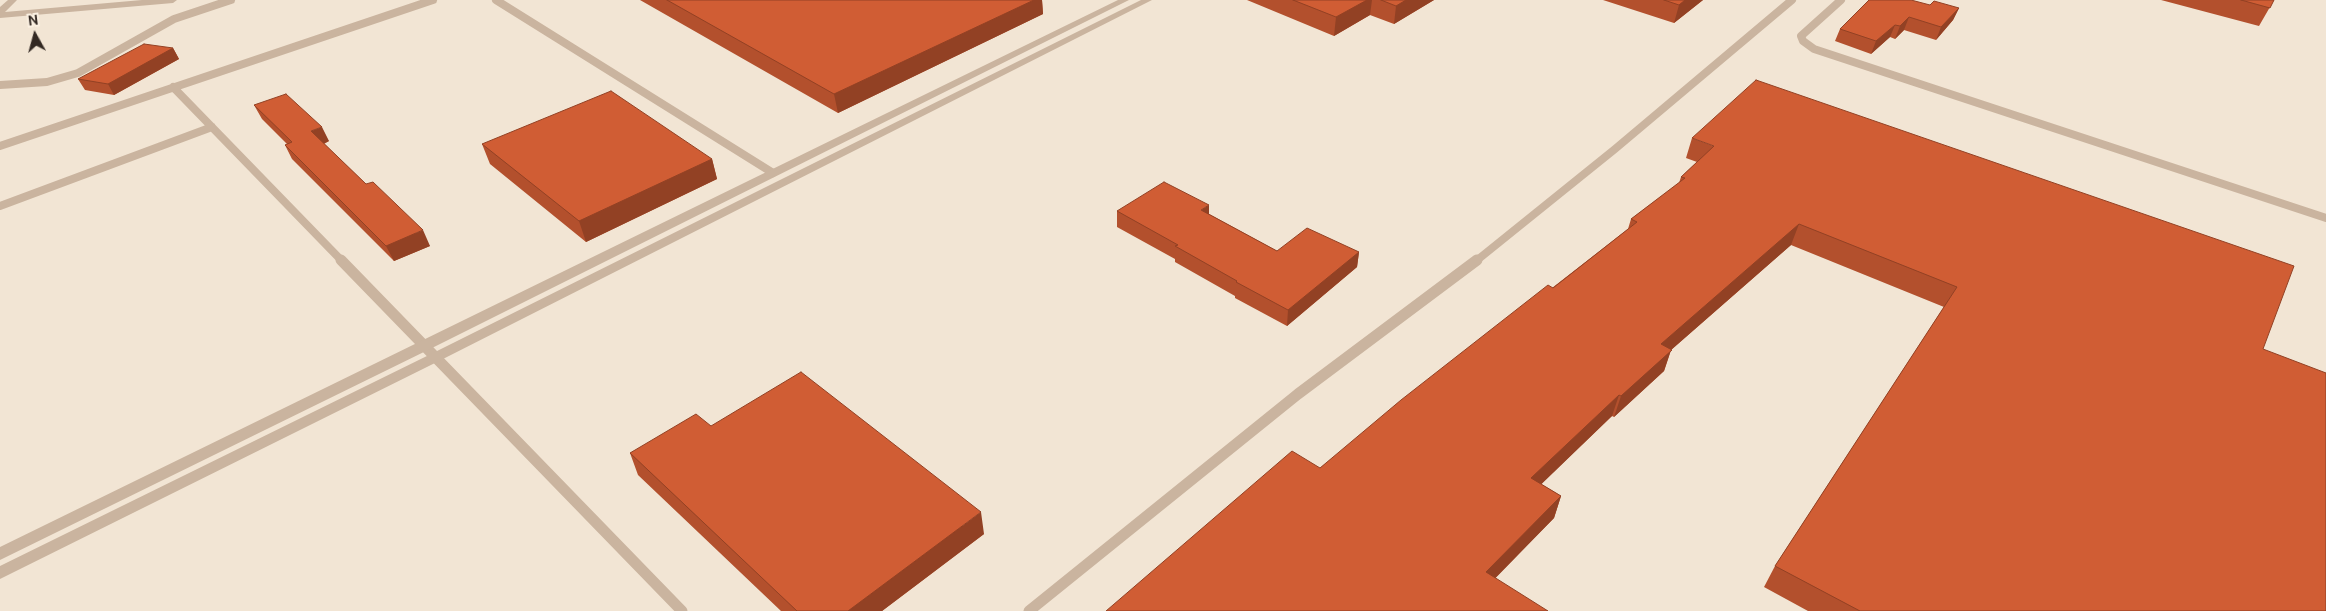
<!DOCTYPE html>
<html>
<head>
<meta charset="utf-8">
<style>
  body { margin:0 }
  #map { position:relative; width:2326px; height:611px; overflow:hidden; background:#f2e5d4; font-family:Ubuntu,sans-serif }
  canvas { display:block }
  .north { position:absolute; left:10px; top:10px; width:50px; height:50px; -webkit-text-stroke:4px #faefe0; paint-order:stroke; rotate:353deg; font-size:14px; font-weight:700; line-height:20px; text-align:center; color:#332923 }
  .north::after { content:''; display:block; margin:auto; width:18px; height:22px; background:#332923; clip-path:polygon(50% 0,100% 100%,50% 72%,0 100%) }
</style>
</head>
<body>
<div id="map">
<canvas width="2326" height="611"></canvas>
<div class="north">N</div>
</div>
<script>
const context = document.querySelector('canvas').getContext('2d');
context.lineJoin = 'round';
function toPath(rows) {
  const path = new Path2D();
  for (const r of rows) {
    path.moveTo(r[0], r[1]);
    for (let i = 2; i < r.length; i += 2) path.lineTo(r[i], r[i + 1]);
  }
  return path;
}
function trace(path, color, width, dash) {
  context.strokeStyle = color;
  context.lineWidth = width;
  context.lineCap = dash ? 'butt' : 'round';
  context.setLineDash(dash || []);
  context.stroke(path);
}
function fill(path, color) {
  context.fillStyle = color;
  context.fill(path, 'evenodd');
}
trace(toPath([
  [496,0,773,173],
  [1841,0,1801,36,1803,41,1814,49,2326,218],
  [0,85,47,82,78,73,174,19,231,0],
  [173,87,342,261],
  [0,146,433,0],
  [0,206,212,127],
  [1476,261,1615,149,1792,0]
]), '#cab49f', 8);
trace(toPath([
  [341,260,682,611],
  [1029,611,1298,394,1477,260]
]), '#cab49f', 11);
fill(toPath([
  [8,0,17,0,5,12,142,0,177,0,173,3,0,18,0,7,8,0],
  [1118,0,1129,0,430,349,0,560,0,547,1118,0],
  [1141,0,1152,0,441,360,0,579,0,566,431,354,1141,0]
]), '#cab49f');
fill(toPath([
  [640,0,1042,0,1043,14,838,113],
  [1247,0,1434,0,1394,24,1370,15,1334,36],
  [1603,0,1703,0,1674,23],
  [2161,0,2274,0,2259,26],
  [1930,5,1959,8,1953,20,1936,40,1904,30,1895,39,1890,37,1871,54,1835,41,1840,29],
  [173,48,179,59,114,95,85,90,78,79],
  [254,105,329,141,324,144,430,246,394,261,292,159,285,145,287,144,262,119],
  [1692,138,2263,349,2326,611,1808,611,1764,587,1775,566,1944,307,1791,245,1671,350,1664,371,1614,417,1612,416,1541,484,1561,496,1554,518,1495,578,1320,468,1628,229,1631,219,1679,183,1681,177,1697,162,1686,158],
  [482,144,712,159,717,179,586,242,490,164],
  [1117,211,1209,214,1277,251,1359,252,1357,267,1287,326,1235,298,1235,296,1175,262,1175,259,1117,227],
  [711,426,984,534,882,611,781,611,638,475,630,453]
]), '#b3502d');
fill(toPath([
  [1034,0,1042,0,1043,14,838,113,834,94],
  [1367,0,1372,0,1370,15,1334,36,1336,17],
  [1406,0,1434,0,1394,24,1396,6],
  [1685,0,1703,0,1674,23,1679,5],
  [1959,8,1953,20,1936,40,1941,27],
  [1909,17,1904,30,1895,39,1900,26],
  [1895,25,1890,37,1871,54,1876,41],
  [173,48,179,59,114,95,108,84],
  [322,127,329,141,318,146,311,131],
  [712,159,717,179,586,242,579,221],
  [1209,205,1209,221,1201,210],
  [1799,224,1791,245,1671,350,1664,371,1614,417,1621,396,1661,344],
  [423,230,430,246,394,261,386,246],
  [1359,252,1357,267,1287,326,1288,310],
  [1619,395,1612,416,1525,500,1531,478],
  [1561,496,1554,518,1480,594,1486,572],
  [981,512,984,534,882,611,848,611]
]), '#924124');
const building = toPath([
  [667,0,1034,0,834,94,667,0],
  [1293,0,1367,0,1336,17,1293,0],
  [1381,0,1406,0,1396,6,1381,0],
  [1664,0,1685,0,1679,5,1664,0],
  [1869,0,1911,0,1930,5,1934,1,1959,8,1941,27,1909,17,1900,26,1895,25,1876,41,1840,29,1869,0],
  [2241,0,2274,0,2270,8,2241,0],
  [144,44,173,48,108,84,78,79,144,44],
  [1756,80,2294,266,2263,349,2326,373,2326,611,1860,611,1775,566,1957,287,1799,224,1661,344,1672,350,1621,396,1619,395,1531,478,1561,496,1486,572,1548,611,1106,611,1292,451,1320,468,1401,400,1548,285,1553,288,1637,222,1631,219,1685,178,1681,177,1714,146,1692,138,1756,80],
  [611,91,712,159,579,221,482,144,611,91],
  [286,94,322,127,311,131,366,184,373,182,423,230,386,246,285,145,292,142,254,105,286,94],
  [1164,182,1209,205,1201,210,1277,251,1307,228,1359,252,1288,310,1236,282,1237,281,1175,246,1178,245,1117,211,1164,182],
  [801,372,981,512,848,611,797,611,630,453,696,414,711,426,801,372]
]);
fill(building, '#d05d34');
trace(building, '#924124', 1);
</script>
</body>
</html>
